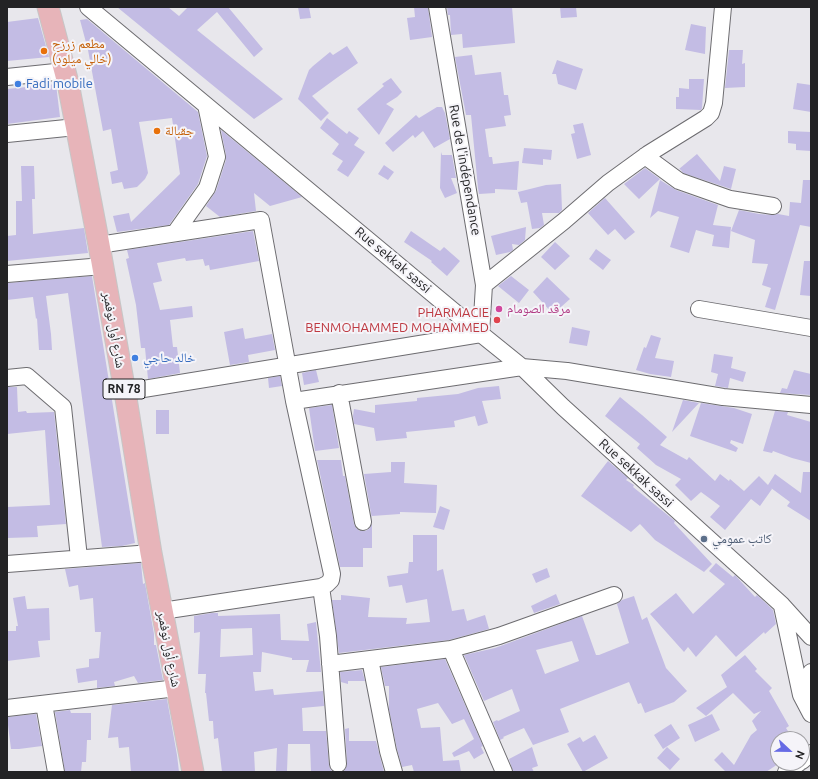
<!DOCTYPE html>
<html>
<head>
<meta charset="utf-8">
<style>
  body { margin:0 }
  #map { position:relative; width:818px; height:779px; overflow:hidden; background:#e8e7ec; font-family:Ubuntu,sans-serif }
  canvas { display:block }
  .frame { position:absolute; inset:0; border:8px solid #232325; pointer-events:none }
  .north { position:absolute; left:770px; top:731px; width:40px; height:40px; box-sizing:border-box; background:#f5f4f9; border:1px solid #a1a0a4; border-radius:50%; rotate:112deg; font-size:11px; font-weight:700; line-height:16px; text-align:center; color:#232325 }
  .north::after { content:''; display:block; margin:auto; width:14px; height:18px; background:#676be5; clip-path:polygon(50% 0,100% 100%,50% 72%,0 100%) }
</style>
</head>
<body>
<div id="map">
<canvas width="818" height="779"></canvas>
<div class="frame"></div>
<div class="north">N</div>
</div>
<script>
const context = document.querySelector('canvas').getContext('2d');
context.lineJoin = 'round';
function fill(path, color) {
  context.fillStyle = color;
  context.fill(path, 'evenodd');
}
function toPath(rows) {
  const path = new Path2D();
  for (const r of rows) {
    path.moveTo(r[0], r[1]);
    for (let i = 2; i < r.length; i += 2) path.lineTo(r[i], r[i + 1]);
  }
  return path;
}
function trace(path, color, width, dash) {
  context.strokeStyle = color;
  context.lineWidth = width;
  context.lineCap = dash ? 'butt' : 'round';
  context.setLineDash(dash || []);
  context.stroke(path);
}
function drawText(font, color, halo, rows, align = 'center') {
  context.font = font + ' Ubuntu,"Noto Naskh Arabic",sans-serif';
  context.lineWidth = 4;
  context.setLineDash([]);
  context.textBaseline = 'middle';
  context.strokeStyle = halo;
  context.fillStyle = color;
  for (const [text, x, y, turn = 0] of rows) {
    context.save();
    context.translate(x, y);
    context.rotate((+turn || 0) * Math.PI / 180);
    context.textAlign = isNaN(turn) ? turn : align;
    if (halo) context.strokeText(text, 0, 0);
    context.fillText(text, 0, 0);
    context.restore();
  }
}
fill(toPath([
  [117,7,168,7,179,16,188,7,228,7,263,49,254,57,217,12,197,30,283,99,254,119],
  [298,7,309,7,311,18,300,19],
  [414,7,428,7,432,37,410,40,407,18,415,17],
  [447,7,512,7,515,43,463,48,462,34,451,35,450,15,448,15],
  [560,7,576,7,577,17,561,18],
  [38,18,49,57,7,61,7,22],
  [87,19,198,112,207,156,198,184,169,225,117,232,113,216,129,213,131,222,180,174,172,118,139,122,148,173,145,179,137,187,124,189,122,182,112,184,110,172,118,170,111,129,103,131,88,50,80,20],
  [691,24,706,27,705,54,685,50],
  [347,46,358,63,338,77,312,96,329,113,321,121,298,99,309,70,313,66,330,52,333,55],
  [729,50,743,50,742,64,745,63,745,87,725,88],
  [472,55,475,75,501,72,504,95,508,95,511,115,504,116,506,126,485,129,489,157,492,157,493,164,519,161,517,190,495,189,495,193,479,194,478,188,471,115,466,115,455,57],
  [557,60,583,69,576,90,558,84,556,74,552,74],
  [391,78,402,92,397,97,386,104,394,109,379,135,357,109,384,86,382,84],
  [689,79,704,79,702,108,701,110,676,109,676,97,679,97,679,88,689,89],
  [797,83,811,85,811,112,793,109],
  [56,84,60,117,7,124,7,89],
  [437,107,442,107,445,113,450,139,434,148,423,131,415,138,413,135,393,152,385,143,416,115,419,118],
  [327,118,347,134,349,131,359,138,354,145,365,152,348,177,337,170,343,161,332,154,339,144,320,128],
  [583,123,591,155,577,159,571,134,575,133,573,125],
  [221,130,302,197,270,206,254,193,256,211,220,217,206,206,216,191,226,160,226,155],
  [788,131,811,132,811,151,796,150,796,144,788,143],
  [524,148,552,150,551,160,543,159,543,165,522,163],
  [441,152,442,155,452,155,456,178,451,178,457,193,445,198,440,188],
  [697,154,720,181,724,166,736,169,731,189,683,173,681,170,679,169],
  [384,165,394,172,388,180,378,174],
  [21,166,34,166,35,199,32,199,33,234,84,228,88,253,7,261,7,236,16,235,16,201,22,201],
  [645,168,660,179,639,199,624,184],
  [660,180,676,190,718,205,713,225,731,227,729,248,712,246,714,235,696,230,689,253,670,247,679,217,658,211,650,218],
  [803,180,811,180,811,227,800,225,775,310,765,307,771,288,762,285,768,264,752,263,755,240,731,231,739,210,759,214,772,215,778,214,789,216,790,202,801,203],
  [561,184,562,210,559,213,542,213,544,225,540,228,532,229,527,202,521,203,518,192,546,185],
  [605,198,635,232,625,240,615,229,608,235,588,213],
  [526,227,525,240,519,245,512,244,513,250,510,252,496,255,491,236],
  [253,231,259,261,210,270,209,265,205,266,203,259,186,261,185,258,157,263,162,281,153,283,160,310,192,306,193,317,170,320,173,347,177,347,180,373,148,379,145,348,141,348,136,305,126,259,129,258,127,250],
  [411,231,440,251,444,247,460,261,447,276,431,262,432,261,404,242],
  [555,242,570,256,555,270,541,257],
  [596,249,611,260,603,270,589,259],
  [804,261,811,261,811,296,800,295],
  [92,276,135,543,122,546,102,547,68,293,46,296,51,334,52,350,39,350,37,318,36,319,33,297,7,300,7,283],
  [511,276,529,290,519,303,498,286],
  [547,277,570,299,553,314,533,292],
  [572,327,590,331,587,346,569,343],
  [243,328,245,339,272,334,275,350,248,355,249,362,230,365,224,332],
  [651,335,661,338,655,358,674,361,671,377,650,374,636,370,644,347,646,348],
  [714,354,733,357,731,368,746,372,743,382,730,378,728,388,715,386,718,374,711,372],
  [316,370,319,382,304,385,302,373],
  [794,370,811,374,811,395,780,393,782,388,787,389],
  [280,376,282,386,269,388,268,378],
  [499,386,501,399,482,401,488,423,478,426,475,416,454,421,455,427,406,432,407,438,376,441,374,428,354,424,353,416,354,409,375,413,375,405,417,401,417,398,458,394,478,388],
  [7,387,17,387,18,412,26,411,27,413,54,412,66,524,37,526,38,537,7,538,7,507,50,505,45,430,7,434],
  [620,397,642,415,667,437,660,445,687,460,689,457,715,481,720,474,729,481,730,479,744,491,759,476,768,485,775,474,801,493,803,472,811,472,811,521,787,506,790,502,771,488,772,489,760,506,751,499,725,530,710,517,720,506,701,492,691,501,675,485,681,479,656,465,637,448,640,444,605,416],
  [683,400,699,403,672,432],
  [701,403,734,408,752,414,743,444,731,440,730,443,738,448,736,452,690,436],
  [332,405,339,448,315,451,309,408],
  [156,410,169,410,169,434,156,434],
  [775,411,788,412,787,415,811,422,811,463,792,458,773,451,772,453,763,451],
  [317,460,341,460,343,476,345,476,354,524,356,528,360,531,365,531,369,529,372,524,372,548,363,548,363,567,340,567],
  [608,461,628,478,626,480,634,485,633,487,675,521,674,523,712,564,704,572,655,540,640,524,631,532,581,496],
  [391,462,405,462,404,483,437,485,436,513,400,512,400,514,372,516,372,519,364,474,391,472],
  [440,506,450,510,444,530,433,527],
  [413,535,437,535,437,571,443,569,452,611,464,609,467,621,485,615,489,629,449,640,339,653,332,600,341,600,341,595,370,598,368,617,407,618,406,624,430,622,427,599,406,603,402,585,389,587,387,576,408,573,409,562,413,562],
  [141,563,143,584,145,583,154,634,154,645,156,645,163,680,138,683,134,676,114,682,115,686,97,688,97,680,78,683,76,669,89,667,89,659,99,658,101,632,95,632,93,598,80,600,78,585,69,587,65,569],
  [716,563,733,577,735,575,755,597,757,595,770,607,773,610,776,624,765,634,764,632,736,657,716,635,696,657,688,647,684,652,650,614,676,593,693,614,725,584,709,571],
  [547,568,550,577,536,583,532,574],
  [556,594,560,604,534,613,531,606],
  [25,596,27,609,49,608,50,640,38,641,40,657,7,661,7,631,16,631,16,626,18,626,13,598],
  [634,596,642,620,647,617,666,668,687,691,674,702,645,713,641,703,638,704,629,682,560,709,569,732,533,745,524,728,503,737,504,738,500,740,493,722,497,720,498,721,520,711,512,689,484,701,464,655,495,648,582,616,596,655,599,655,629,643,617,604,622,600],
  [572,641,579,661,545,674,536,650],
  [212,613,218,613,218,616,280,614,281,640,309,641,307,624,316,622,321,672,306,672,309,660,292,660,292,658,262,652,261,672,253,672,255,691,273,689,274,695,323,691,324,706,302,708,303,731,326,731,329,765,330,769,333,772,311,772,310,744,288,744,287,771,276,771,277,748,254,752,255,772,222,772,218,738,214,739,213,721,209,721,206,693,205,693,206,674,198,674,200,632,194,633,194,616],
  [252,628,253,655,220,657,221,629],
  [745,655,757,669,755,671,772,688,769,691,789,726,786,728,793,739,778,739,778,764,766,772,726,772,714,760,722,752,734,765,751,735,757,730,752,721,761,711,754,714,733,693,706,716,696,708,727,687,721,675],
  [445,659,483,746,481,747,484,753,474,759,469,751,454,757,452,753,474,739,464,719,452,724,438,703,417,709,421,728,440,727,443,761,459,760,461,772,414,772,412,765,402,767,397,749,389,709,389,686,385,686,381,667],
  [362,670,365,681,348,681,348,684,341,682,340,672],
  [167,699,177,755,179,772,131,772,129,747,119,748,118,737,108,738,112,705],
  [70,710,71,713,91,713,91,740,87,740,86,762,82,762,81,772,65,772,55,712],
  [36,714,42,746,19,749,11,749,7,717],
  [712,714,720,730,695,742,688,725],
  [671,724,680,738,663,749,654,735],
  [349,728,349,741,376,741,384,772,343,772,346,768,347,763,345,729],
  [595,735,608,758,583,772,567,744,580,737,583,742],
  [532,747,538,766,532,768,534,772,513,772,509,759],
  [667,747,680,759,670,770,657,758]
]), '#c3bce4');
const minor = toPath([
  [88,7,481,334,522,367,563,407,782,605,811,637],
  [7,77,65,71],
  [7,134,76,127],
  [645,156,679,181,730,199,773,206],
  [175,233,207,188,217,157,206,105],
  [99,245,261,220,294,401,332,574,331,580,327,584,321,587,162,611],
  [7,274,103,266],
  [484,285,564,221,608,183,648,154,706,118,711,113,714,103,723,7],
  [699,309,811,328],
  [7,378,27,376,63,407,79,558],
  [125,392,481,334,484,285,437,7],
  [339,393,363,522],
  [294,401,522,367,567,371,723,397,811,405],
  [7,564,151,553],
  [321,587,328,636,338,764],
  [782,606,801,695],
  [451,649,499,636,614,595],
  [370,659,388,751,394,772],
  [330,664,451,649,504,772],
  [811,672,801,695,811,714],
  [44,704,56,772],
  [7,708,177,688],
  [802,761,811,753],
  [786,772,799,763]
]);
const major = toPath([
  [48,7,68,83,99,245,125,392,151,553,193,772]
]);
trace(minor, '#6d6c70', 18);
trace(major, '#c6c6c6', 23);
trace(minor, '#fff', 16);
trace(major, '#e7b4b9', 21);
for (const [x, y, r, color] of [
  [44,51,4,"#e8710a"],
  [18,84,4,"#3f7fe0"],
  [157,131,4,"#e8710a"],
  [499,309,4,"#d1479c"],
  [497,320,4,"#e0444e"],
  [135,358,4,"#3f7fe0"],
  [704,539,4,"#5c6f8a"]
]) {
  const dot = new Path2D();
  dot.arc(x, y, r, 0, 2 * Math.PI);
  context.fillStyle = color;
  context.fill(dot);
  trace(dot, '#f5f4f9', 1.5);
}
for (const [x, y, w] of [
  [124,389,42]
]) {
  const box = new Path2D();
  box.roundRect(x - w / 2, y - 10, w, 20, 3);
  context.fillStyle = '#f5f4f9';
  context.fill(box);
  trace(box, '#232325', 1);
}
drawText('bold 12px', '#232325', null, [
  ["RN 78",124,389]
]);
drawText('13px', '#c56008', '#f5f4f9', [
  ["مطعم زرزح",52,44],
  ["(خالي ميلود)",52,59],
  ["جقبالة",165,131]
], 'left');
drawText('13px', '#366cbe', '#f5f4f9', [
  ["Fadi mobile",26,84],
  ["خالد حاجي",143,358]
], 'left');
drawText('13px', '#232325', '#f5f4f9', [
  ["Rue de l'indépendance",465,170,80],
  ["Rue sekkak sassi",393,260,40],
  ["شارع أول نوفمبر",114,330,80],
  ["Rue sekkak sassi",636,473,42],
  ["شارع أول نوفمبر",169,649,79]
]);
drawText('13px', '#b23c85', '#f5f4f9', [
  ["مرقد الصومام",507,309]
], 'left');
drawText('13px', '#be3a42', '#f5f4f9', [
  ["PHARMACIE",489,313],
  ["BENMOHAMMED MOHAMMED",489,328]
], 'right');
drawText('13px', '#4e5e75', '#f5f4f9', [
  ["كاتب عمومي",712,539]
], 'left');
</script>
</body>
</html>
